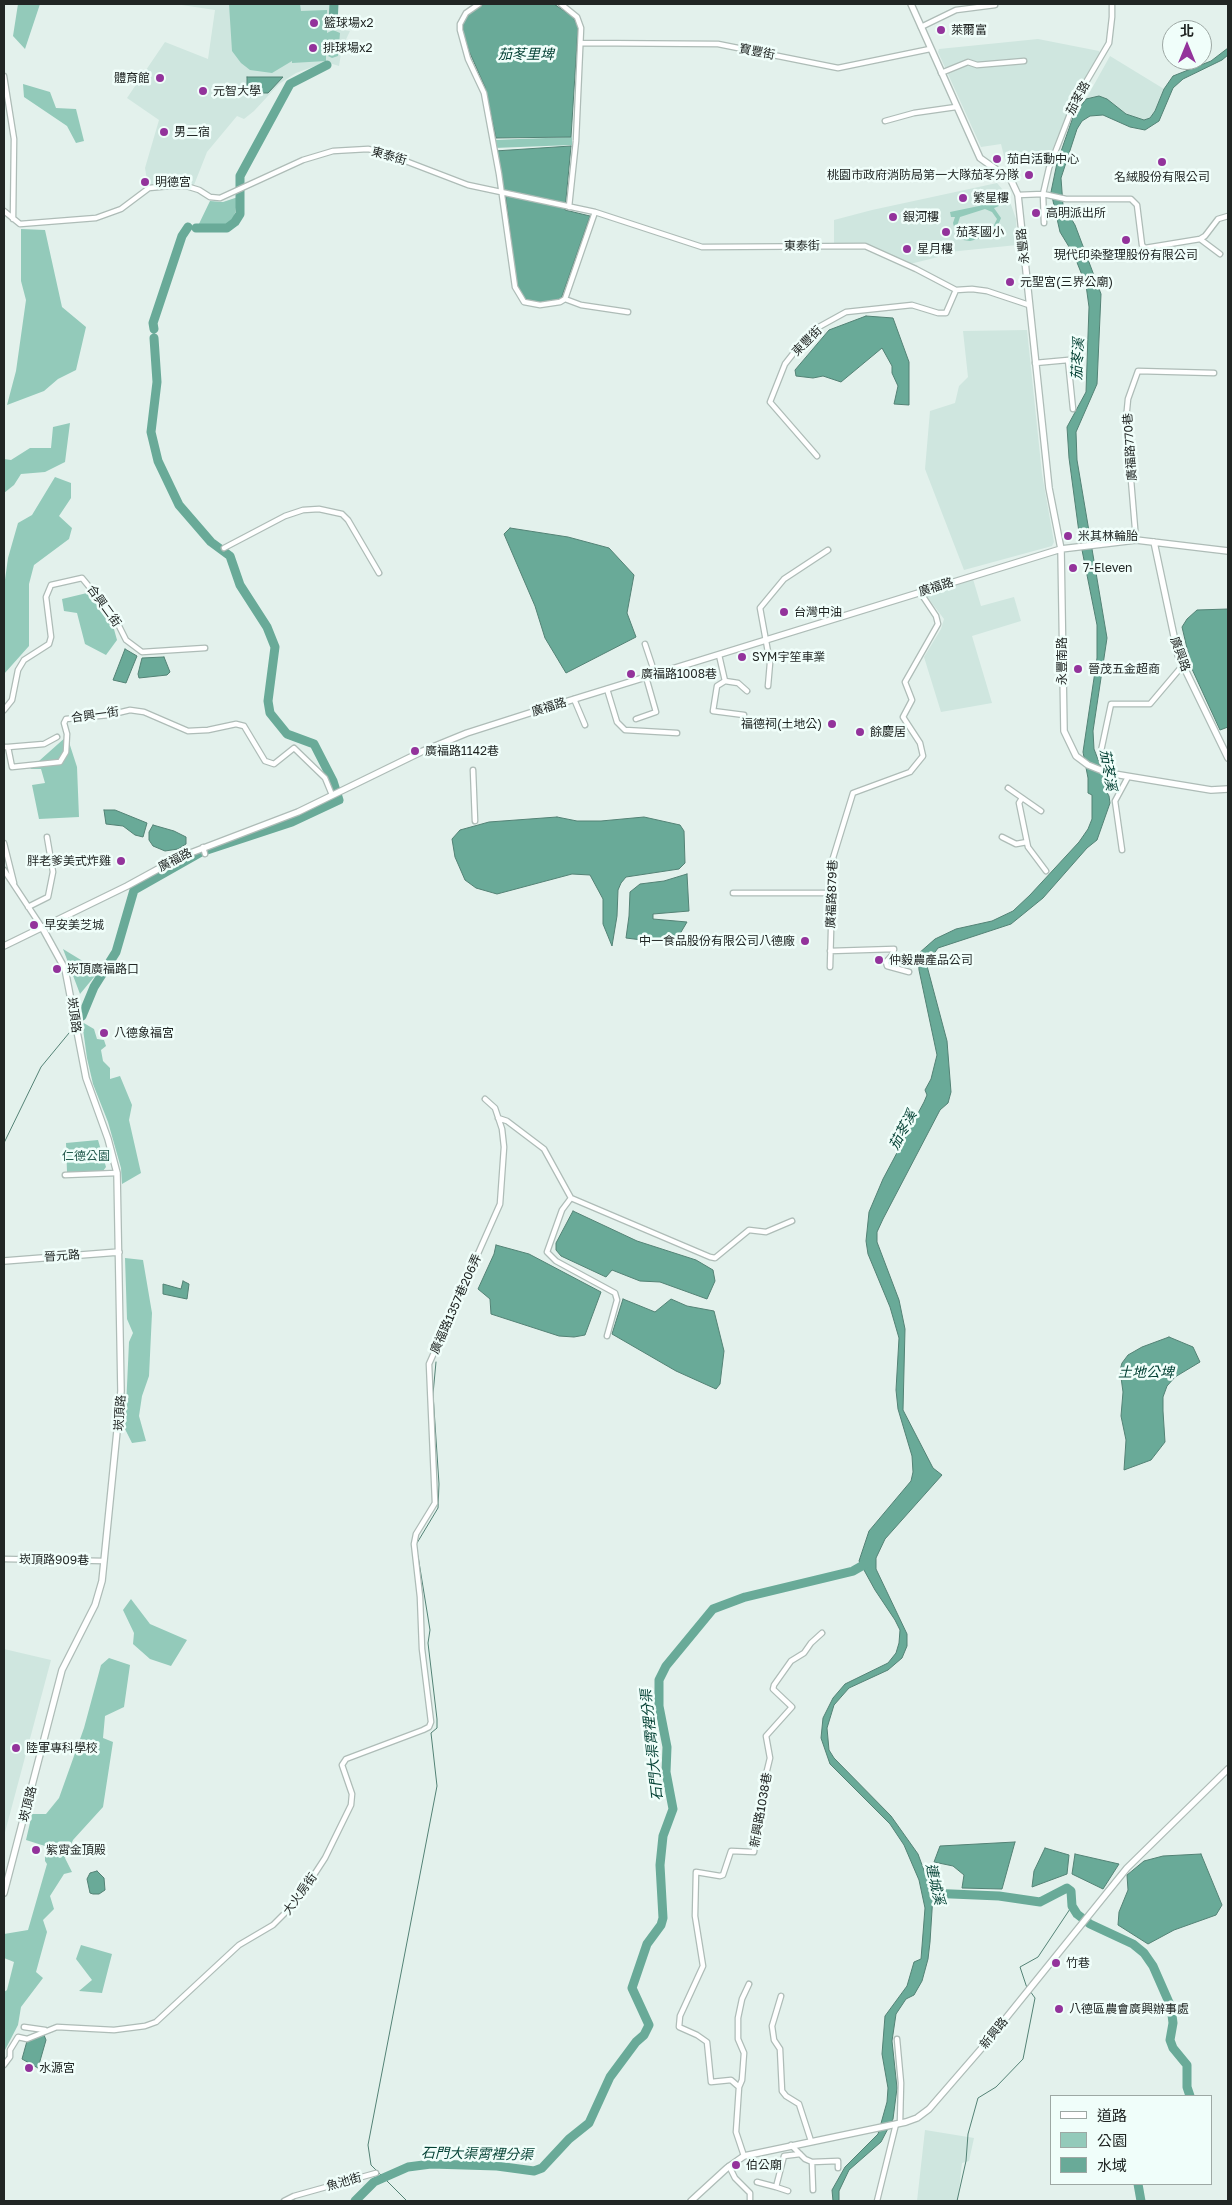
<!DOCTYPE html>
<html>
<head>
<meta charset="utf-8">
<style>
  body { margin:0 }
  #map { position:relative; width:1232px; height:2205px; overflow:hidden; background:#e3f1ec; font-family:"Golos Text","Noto Sans TC",sans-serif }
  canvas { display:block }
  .frame { position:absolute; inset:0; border:5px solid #212624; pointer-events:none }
  .legend { position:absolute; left:1050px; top:2095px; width:162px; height:90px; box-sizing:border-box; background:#f0fefa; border:1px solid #9da8a4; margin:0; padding:6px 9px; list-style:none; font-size:15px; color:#212624 }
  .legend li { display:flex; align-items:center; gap:10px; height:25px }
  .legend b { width:25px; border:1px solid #9da8a4 }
  .north { position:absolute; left:1162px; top:20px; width:50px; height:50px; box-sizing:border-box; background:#f0fefa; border:1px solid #9da8a4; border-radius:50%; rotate:0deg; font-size:14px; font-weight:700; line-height:20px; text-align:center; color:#212624 }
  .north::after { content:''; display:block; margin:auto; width:18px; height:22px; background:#93339b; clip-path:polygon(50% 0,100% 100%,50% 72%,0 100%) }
</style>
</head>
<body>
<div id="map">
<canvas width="1232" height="2205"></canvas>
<div class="frame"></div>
<ul class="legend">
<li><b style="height:6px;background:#fff"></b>道路</li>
<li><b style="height:14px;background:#93caba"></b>公園</li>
<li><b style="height:14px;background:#69aa98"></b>水域</li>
</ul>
<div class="north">北</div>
</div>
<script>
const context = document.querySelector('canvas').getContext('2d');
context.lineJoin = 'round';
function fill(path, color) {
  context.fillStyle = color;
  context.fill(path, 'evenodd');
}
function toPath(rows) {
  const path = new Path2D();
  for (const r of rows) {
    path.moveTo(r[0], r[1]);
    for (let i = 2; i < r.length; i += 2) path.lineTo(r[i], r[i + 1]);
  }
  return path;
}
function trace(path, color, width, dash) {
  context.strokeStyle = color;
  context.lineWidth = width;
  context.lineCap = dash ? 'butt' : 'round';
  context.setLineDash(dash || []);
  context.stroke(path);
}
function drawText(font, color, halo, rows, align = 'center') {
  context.font = font + ' "Golos Text","Noto Sans TC",sans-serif';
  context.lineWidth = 5;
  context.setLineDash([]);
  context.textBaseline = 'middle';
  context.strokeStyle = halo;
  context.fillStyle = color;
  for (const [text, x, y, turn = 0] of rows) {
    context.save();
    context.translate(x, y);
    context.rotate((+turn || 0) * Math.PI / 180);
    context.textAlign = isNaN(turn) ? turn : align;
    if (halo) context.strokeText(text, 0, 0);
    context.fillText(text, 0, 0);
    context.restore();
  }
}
fill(toPath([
  [175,4,331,4,328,28,350,31,342,48,339,66,326,62,296,73,279,84,254,111,244,119,237,116,207,152,194,185,173,183,148,186,145,168,159,120,127,98,165,42,208,59,215,10],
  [1038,39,1099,51,1100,55,1061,128,1047,163,1013,162,1005,160,1001,144,981,147,938,52,939,49],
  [1110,56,1164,89,1155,111,1150,118,1143,120,1137,119,1093,97,1086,99],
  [997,183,1008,196,1016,219,1017,245,949,252,947,248,937,250,938,257,910,264,866,244,834,244,834,220,872,210],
  [1027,330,1042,474,1054,542,1052,546,964,570,925,469,930,411,955,403,959,386,968,377,963,331],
  [973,579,981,606,1014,597,1021,621,972,636,992,703,941,712,924,657,941,629,944,619,925,594],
  [4,1649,51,1660,4,1836],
  [925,2130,974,2138,969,2161,962,2163,958,2201,917,2201]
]), '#cfe6df');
fill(toPath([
  [18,4,40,4,25,49,13,36],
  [229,4,300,4,301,11,327,10,327,33,333,30,340,33,338,56,332,58,326,55,326,61,292,63,292,61,272,73,250,70,241,63,232,51],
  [23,84,50,92,56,108,76,109,84,141,76,143,67,126,24,97],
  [572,137,572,145,494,148,493,140],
  [238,197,233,223,213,229,197,228,210,201,223,202],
  [998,202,999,206,994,208,1001,218,994,235,970,241,963,240,956,234,953,223,955,217,951,217,950,212],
  [985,209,992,212,997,219,992,229,968,236,962,233,957,226,960,217],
  [21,229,45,230,62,307,86,327,76,370,58,379,44,391,7,405,16,371,26,300,21,281],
  [70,423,65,462,45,472,21,474,14,485,4,493,4,459,11,460,30,448,51,448,53,427],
  [55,477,71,483,71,498,59,516,72,528,69,539,34,565,29,584,29,646,4,674,4,587,8,558,18,523,32,515],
  [87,593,112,622,117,640,106,655,85,644,77,613,64,611,62,599],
  [67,736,77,767,79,817,39,819,32,785,45,783,41,769,30,769],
  [63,949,99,971,80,994],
  [82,1022,94,1029,97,1039,104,1040,106,1046,101,1050,103,1061,110,1068,110,1079,120,1076,132,1105,129,1120,141,1173,122,1184,121,1168,108,1122,93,1084,87,1058],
  [98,1140,106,1167,103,1171,67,1172,66,1143],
  [125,1258,143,1260,152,1313,149,1376,142,1396,139,1416,146,1441,132,1443,125,1429,129,1342,133,1333,127,1319],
  [131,1599,150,1624,187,1640,171,1666,150,1659,133,1644,134,1633,123,1610],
  [109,1658,130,1665,124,1707,105,1716,103,1738,113,1742,103,1807,73,1840,65,1858,72,1872,64,1874,50,1896,54,1909,43,1920,47,1932,36,1972,43,1978,21,2007,18,2025,4,2052,4,1992,7,1990,14,1962,4,1958,4,1934,28,1930,47,1864,45,1861,45,1846,26,1840,32,1814,46,1814,59,1798,84,1728,101,1665],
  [81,1945,112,1954,102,1993,79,1991,92,1980,76,1959]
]), '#93caba');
const water = toPath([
  [484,4,554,4,573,17,578,27,571,137,496,138,485,87,469,51,463,32,463,23,465,17,484,4],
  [1228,48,1228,55,1222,60,1183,79,1173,88,1159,121,1145,130,1130,127,1103,115,1090,116,1082,121,1077,129,1061,178,1063,205,1075,225,1101,294,1097,384,1076,432,1077,460,1107,638,1093,731,1094,749,1107,783,1104,787,1109,796,1110,803,1097,840,1087,848,1043,898,1011,924,938,948,930,959,927,966,947,1041,951,1092,948,1103,940,1110,883,1219,877,1232,877,1242,899,1300,905,1329,903,1410,933,1468,942,1475,885,1539,876,1558,876,1569,907,1634,907,1646,902,1658,888,1670,849,1688,834,1705,827,1728,829,1750,834,1758,891,1816,918,1854,933,1895,930,1942,928,1959,922,1981,914,1995,906,1999,896,2014,892,2041,897,2088,893,2119,881,2142,849,2170,839,2191,839,2201,833,2201,832,2190,845,2167,878,2134,887,2102,888,2088,882,2054,885,2016,907,1986,914,1962,921,1959,925,1908,919,1880,904,1845,890,1824,830,1764,821,1738,823,1718,833,1698,845,1684,888,1663,896,1653,899,1643,900,1630,895,1620,875,1590,859,1561,869,1531,911,1481,913,1472,912,1456,898,1409,896,1390,899,1338,890,1307,868,1254,866,1241,869,1212,883,1179,924,1102,927,1095,925,1090,931,1079,937,1055,919,970,918,954,935,939,956,929,992,921,1013,911,1030,895,1079,842,1088,829,1092,819,1092,795,1088,793,1088,778,1083,752,1097,658,1097,625,1080,540,1069,458,1067,427,1086,392,1089,307,1086,285,1074,255,1060,232,1051,192,1057,163,1073,117,1086,99,1099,96,1107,99,1126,114,1144,120,1150,118,1155,111,1164,89,1173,76,1211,61,1228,48],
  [247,77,283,77,268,93,247,93,247,77],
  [571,146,565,210,590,216,561,299,549,303,526,302,518,295,506,199,495,151,571,146],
  [866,316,893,318,909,362,909,405,894,404,898,386,892,373,892,366,882,348,841,382,823,376,813,378,796,376,795,370,829,330,866,316],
  [510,528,568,537,609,548,634,575,627,613,636,637,566,673,545,638,535,606,504,534,510,528],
  [1228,609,1228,727,1220,730,1192,669,1182,627,1187,619,1197,610,1228,609],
  [125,649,137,656,126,683,113,680,125,649],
  [164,657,170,672,167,675,139,678,138,674,142,658,164,657],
  [104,810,115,810,147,823,143,837,135,835,123,826,106,824,104,810],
  [557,817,577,821,601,821,644,817,680,825,684,831,685,863,679,869,626,877,621,883,618,890,617,916,612,946,603,924,603,899,590,875,572,874,497,894,476,888,465,880,455,857,452,839,460,830,489,822,557,817],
  [153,825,174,831,186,837,186,844,178,849,165,851,153,846,149,840,149,832,153,825],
  [687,874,689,911,653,914,653,919,687,922,674,944,626,938,629,916,630,892,640,884,664,881,687,874],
  [573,1211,637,1241,696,1260,713,1270,715,1281,707,1299,660,1282,640,1281,612,1270,606,1277,561,1256,556,1250,556,1243,573,1211],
  [496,1245,529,1254,601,1292,585,1335,574,1337,559,1336,491,1314,490,1299,478,1289,494,1254,496,1245],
  [183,1281,189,1284,187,1299,163,1294,163,1284,181,1289,183,1281],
  [623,1299,655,1312,671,1299,687,1306,714,1311,724,1351,720,1384,716,1389,676,1371,612,1334,623,1299],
  [1169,1337,1193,1347,1200,1362,1175,1377,1167,1386,1163,1397,1163,1411,1165,1442,1151,1460,1124,1470,1126,1440,1121,1416,1123,1392,1120,1370,1122,1363,1128,1355,1142,1347,1169,1337],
  [1015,1842,1002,1889,962,1888,964,1875,953,1866,934,1862,940,1846,1015,1842],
  [1045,1848,1069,1855,1067,1874,1032,1887,1034,1871,1045,1848],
  [1075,1854,1119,1864,1103,1889,1072,1874,1075,1854],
  [1201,1854,1222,1905,1216,1915,1174,1930,1148,1944,1118,1925,1119,1912,1128,1890,1127,1875,1144,1861,1163,1856,1201,1854],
  [97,1871,104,1878,105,1890,99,1894,93,1894,90,1893,87,1879,90,1873,97,1871],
  [44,2035,46,2040,38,2068,22,2059,27,2041,44,2035]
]);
fill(water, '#69aa98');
trace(water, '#538275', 1);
trace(toPath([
  [78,1022,82,1016],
  [4,1143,41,1067,74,1027],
  [417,1543,438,1508,439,1484,433,1394,436,1362],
  [1027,1988,1020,1967,1038,1957,1072,1906],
  [407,2201,371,2165,368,2145,437,1786,431,1733,437,1728,437,1719,428,1643,430,1630,418,1556],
  [957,2201,966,2161,968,2134,978,2098,996,2087,1023,2059,1035,1998,1030,1991]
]), '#538275', 1);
trace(toPath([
  [333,23,334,4],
  [196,228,227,228,235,222,240,214,240,176,290,84,327,65],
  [154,329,153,323,182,236,188,227],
  [82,1016,94,987,116,952,134,890,201,852,292,822,339,800,333,781,314,744,287,734,270,713,268,701,275,647,267,627,240,585,230,556,211,542,179,505,158,461,151,432,157,382,154,338],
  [928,1893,999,1896,1040,1902,1067,1888,1071,1891,1072,1906,1077,1914,1090,1924,1133,1944,1144,1953,1153,1966,1171,2007,1173,2023,1170,2040,1173,2048,1187,2065,1187,2087,1190,2096],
  [1138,2184,1141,2201],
  [355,2201,374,2182,408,2167,431,2164,497,2166,534,2171,542,2168,569,2139,589,2123,610,2077,636,2042,644,2035,649,2025,632,1988,647,1944,661,1925,663,1918,660,1865,663,1836,673,1809,666,1772,667,1747,659,1706,659,1680,666,1666,713,1609,745,1597,853,1571,867,1563]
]), '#69aa98', 9);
const street = toPath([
  [479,4,466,13,460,24,460,30,468,59,484,93,499,174,515,287,524,302,540,305,560,302,565,299,595,212],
  [561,4,577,17,581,28,576,141,569,207],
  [921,27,956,10,995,5],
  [582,43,718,44,838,68,930,49],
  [941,73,968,62,977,65,1024,61],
  [4,76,14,139,13,219],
  [885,121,914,113,956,107],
  [1018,195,1043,194,1066,199,1131,199,1137,205,1142,245,1145,248,1200,239,1205,236,1218,219,1228,216],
  [4,211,20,224,96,218,121,209,149,188,170,186,186,186,199,190,210,197,220,198,303,160,333,151,368,149,382,152,468,185,595,212,702,247,865,246,916,269,956,290,972,289,987,291,1029,305],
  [1044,223,1043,194,1049,168,1075,101,1109,43,1112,17,1112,4],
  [1200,239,1220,254],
  [565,299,581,305,628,312],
  [1035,363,1068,360,1073,409],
  [817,456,770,402,785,364,796,350,817,328,846,312,912,305,938,313,946,313,956,290],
  [1136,540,1126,420,1128,399,1138,371,1214,373],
  [224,548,285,516,303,510,319,509,342,514,348,520,379,573],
  [645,644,655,674],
  [719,655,725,681],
  [725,681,717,686,713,711,744,715],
  [725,681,738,683,747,691],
  [768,686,770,663,760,608,784,579,828,550],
  [607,689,617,722,625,730,677,733],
  [574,699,585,725],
  [4,710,12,700,18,670,24,660,49,644,51,637,46,597,51,585,82,578,115,618,126,640,142,652,205,648],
  [636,719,656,712,646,677],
  [4,747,8,747,12,767,60,762,66,752,67,734,64,723,66,719,109,715,130,710,144,712,188,731,208,730,236,724,244,726,265,761,274,764,294,748,325,778,332,795],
  [8,747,44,744,57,737],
  [473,770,475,821],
  [1112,774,1101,751,1111,704,1150,704,1183,665],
  [1008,788,1041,811],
  [1022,798,1019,803,1028,847,1046,871],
  [1002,837,1016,844,1027,842],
  [4,843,14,883],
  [203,847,205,854],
  [1122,850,1115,801,1128,777],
  [4,870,43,929],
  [733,893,832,893],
  [28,907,48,897,53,872,47,837],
  [830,951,894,949,893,954,886,962,887,966,909,972],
  [830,967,833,858,853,793,910,772,923,756,920,743,903,717,912,700,905,682,938,624,936,616,920,592],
  [498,1118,507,1121,544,1149,571,1198,710,1257,715,1258,749,1230,766,1232,792,1221],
  [65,1175,117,1173],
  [571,1198,562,1210,547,1252,556,1261,615,1293,617,1300,607,1336],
  [4,1559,104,1561],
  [781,1996,772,2026,774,2040,780,2049,782,2091,786,2096,799,2104,811,2141],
  [24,2027,45,2030],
  [897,2039,901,2083,900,2123],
  [4,2065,10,2057,10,2050,18,2037,27,2039,57,2027,114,2030,145,2026,156,2022,239,1945,273,1925,297,1901,325,1858,351,1805,352,1794,342,1765,346,1759,423,1730,429,1727,431,1722,422,1649,420,1597,414,1544,416,1534,435,1503,429,1364,500,1204,504,1147,502,1129,495,1108,485,1099],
  [739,2087,742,2080,744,2053,738,2039,738,2018,742,1999,749,1984],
  [791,2145,805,2159,812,2162,838,2161,838,2168],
  [744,2156,736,2132,739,2087,731,2080,711,2082,707,2042,697,2035,679,2027,680,2016,703,1966,695,1916,696,1872,720,1876,723,1875,731,1851,754,1852,761,1795,770,1758,766,1736,792,1707,773,1689,774,1685,791,1661,804,1653,811,1643,822,1633],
  [812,2162,813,2190],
  [729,2166,735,2178,750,2193,750,2201],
  [757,2182,776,2187,784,2156,800,2154],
  [776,2187,788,2191],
  [284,2201,294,2196,376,2173],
  [877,2201,896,2124]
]);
const secondary = toPath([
  [911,4,980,158,1011,180,1018,195,1049,488,1061,549,1064,731,1076,756,1088,765,1108,773,1211,790,1228,789],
  [1154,542,1178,655,1228,758],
  [4,946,127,886,180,857,298,812,423,751,467,733,539,710,1061,549,1136,540,1228,551],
  [4,1261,119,1252],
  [4,1893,62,1670,95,1605,102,1581,121,1391,117,1173,108,1139,86,1078,65,969,43,929],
  [691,2201,727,2168,744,2156,906,2122,917,2118,929,2109,981,2049,1127,1868,1228,1769]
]);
trace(street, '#aebcb7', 7);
trace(secondary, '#aebcb7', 8);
trace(street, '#fff', 4.5);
trace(secondary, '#fff', 5.5);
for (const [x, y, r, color] of [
  [314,23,5,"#93339b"],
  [941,30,5,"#93339b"],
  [313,48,5,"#93339b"],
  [160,78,5,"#93339b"],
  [203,91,5,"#93339b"],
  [164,132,5,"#93339b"],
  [997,159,5,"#93339b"],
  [1162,162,5,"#93339b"],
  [1029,175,5,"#93339b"],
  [145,182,5,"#93339b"],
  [963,198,5,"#93339b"],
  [1036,213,5,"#93339b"],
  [893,217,5,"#93339b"],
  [946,232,5,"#93339b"],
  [1126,240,5,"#93339b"],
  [907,249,5,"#93339b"],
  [1010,282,5,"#93339b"],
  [1068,536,5,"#93339b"],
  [1073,568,5,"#93339b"],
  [784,612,5,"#93339b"],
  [742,657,5,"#93339b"],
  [1078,669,5,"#93339b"],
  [631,674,5,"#93339b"],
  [832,724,5,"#93339b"],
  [860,732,5,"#93339b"],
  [415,751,5,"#93339b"],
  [121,861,5,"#93339b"],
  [34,925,5,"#93339b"],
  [805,941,5,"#93339b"],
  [879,960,5,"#93339b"],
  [57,969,5,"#93339b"],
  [104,1033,5,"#93339b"],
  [16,1748,5,"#93339b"],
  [36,1850,5,"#93339b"],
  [1056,1963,5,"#93339b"],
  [1059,2009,5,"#93339b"],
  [29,2068,5,"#93339b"],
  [736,2165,5,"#93339b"]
]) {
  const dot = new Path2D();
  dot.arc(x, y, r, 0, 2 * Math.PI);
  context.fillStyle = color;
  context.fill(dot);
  trace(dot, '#f0fefa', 2);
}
drawText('12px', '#212624', '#f0fefa', [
  ["籃球場x2",324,23],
  ["萊爾富",951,30],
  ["排球場x2",323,48],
  ["體育館",150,78,"right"],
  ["元智大學",213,91],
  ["男二宿",174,132],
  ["茄白活動中心",1007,159],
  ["桃園市政府消防局第一大隊茄苳分隊",1019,175,"right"],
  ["名絨股份有限公司",1162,177,"center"],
  ["明德宮",155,182],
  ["繁星樓",973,198],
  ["高明派出所",1046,213],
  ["銀河樓",903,217],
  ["茄苳國小",956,232],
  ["星月樓",917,249],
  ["現代印染整理股份有限公司",1126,255,"center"],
  ["元聖宮(三界公廟)",1020,282],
  ["米其林輪胎",1078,536],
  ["7-Eleven",1083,568],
  ["台灣中油",794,612],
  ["SYM宇笙車業",752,657],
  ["晉茂五金超商",1088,669],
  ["廣福路1008巷",641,674],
  ["福德祠(土地公)",822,724,"right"],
  ["餘慶居",870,732],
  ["廣福路1142巷",425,751],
  ["胖老爹美式炸雞",111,861,"right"],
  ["早安美芝城",44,925],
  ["中一食品股份有限公司八德廠",795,941,"right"],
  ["仲毅農產品公司",889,960],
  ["崁頂廣福路口",67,969],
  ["八德象福宮",114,1033],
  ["陸軍專科學校",26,1748],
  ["紫霄金頂殿",46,1850],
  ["竹巷",1066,1963],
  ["八德區農會廣興辦事處",1069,2009],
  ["水源宮",39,2068],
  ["伯公廟",746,2165]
], 'left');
drawText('12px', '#212624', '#f0fefa', [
  ["寶豐街",757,52,11],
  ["茄苳路",1078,98,-62],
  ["東泰街",389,156,16],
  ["東泰街",802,246,-1],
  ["永豐路",1023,246,-96],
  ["東豐街",807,341,-45],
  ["廣福路770巷",1130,447,-94],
  ["廣福路",936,587,-17],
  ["合興二街",104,606,54],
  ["廣興路",1180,654,70],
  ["永豐南路",1062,661,-90],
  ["廣福路",549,707,-17],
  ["合興一街",95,715,-8],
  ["廣福路",175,860,-27],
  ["廣福路879巷",832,894,-88],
  ["崁頂路",74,1015,82],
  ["晉元路",62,1256,-4],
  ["廣福路1357巷206弄",456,1304,-66],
  ["崁頂路",120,1413,-86],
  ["崁頂路909巷",54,1560,1],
  ["崁頂路",28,1804,-76],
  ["新興路1038巷",761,1810,-80],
  ["大火房街",300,1894,-54],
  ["新興路",994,2033,-51],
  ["魚池街",344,2182,-16]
]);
drawText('12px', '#23594c', '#f0fefa', [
  ["仁德公園",86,1156]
]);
drawText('italic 14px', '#013f32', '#f0fefa', [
  ["茄苳里埤",526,55],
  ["茄苳溪",1078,359,-87],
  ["茄苳溪",1108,770,81],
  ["茄苳溪",903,1130,-62],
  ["土地公埤",1146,1373],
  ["石門大渠霄裡分渠",652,1745,-96],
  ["連城溪",935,1884,77],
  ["石門大渠霄裡分渠",477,2154,1]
]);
</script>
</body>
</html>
